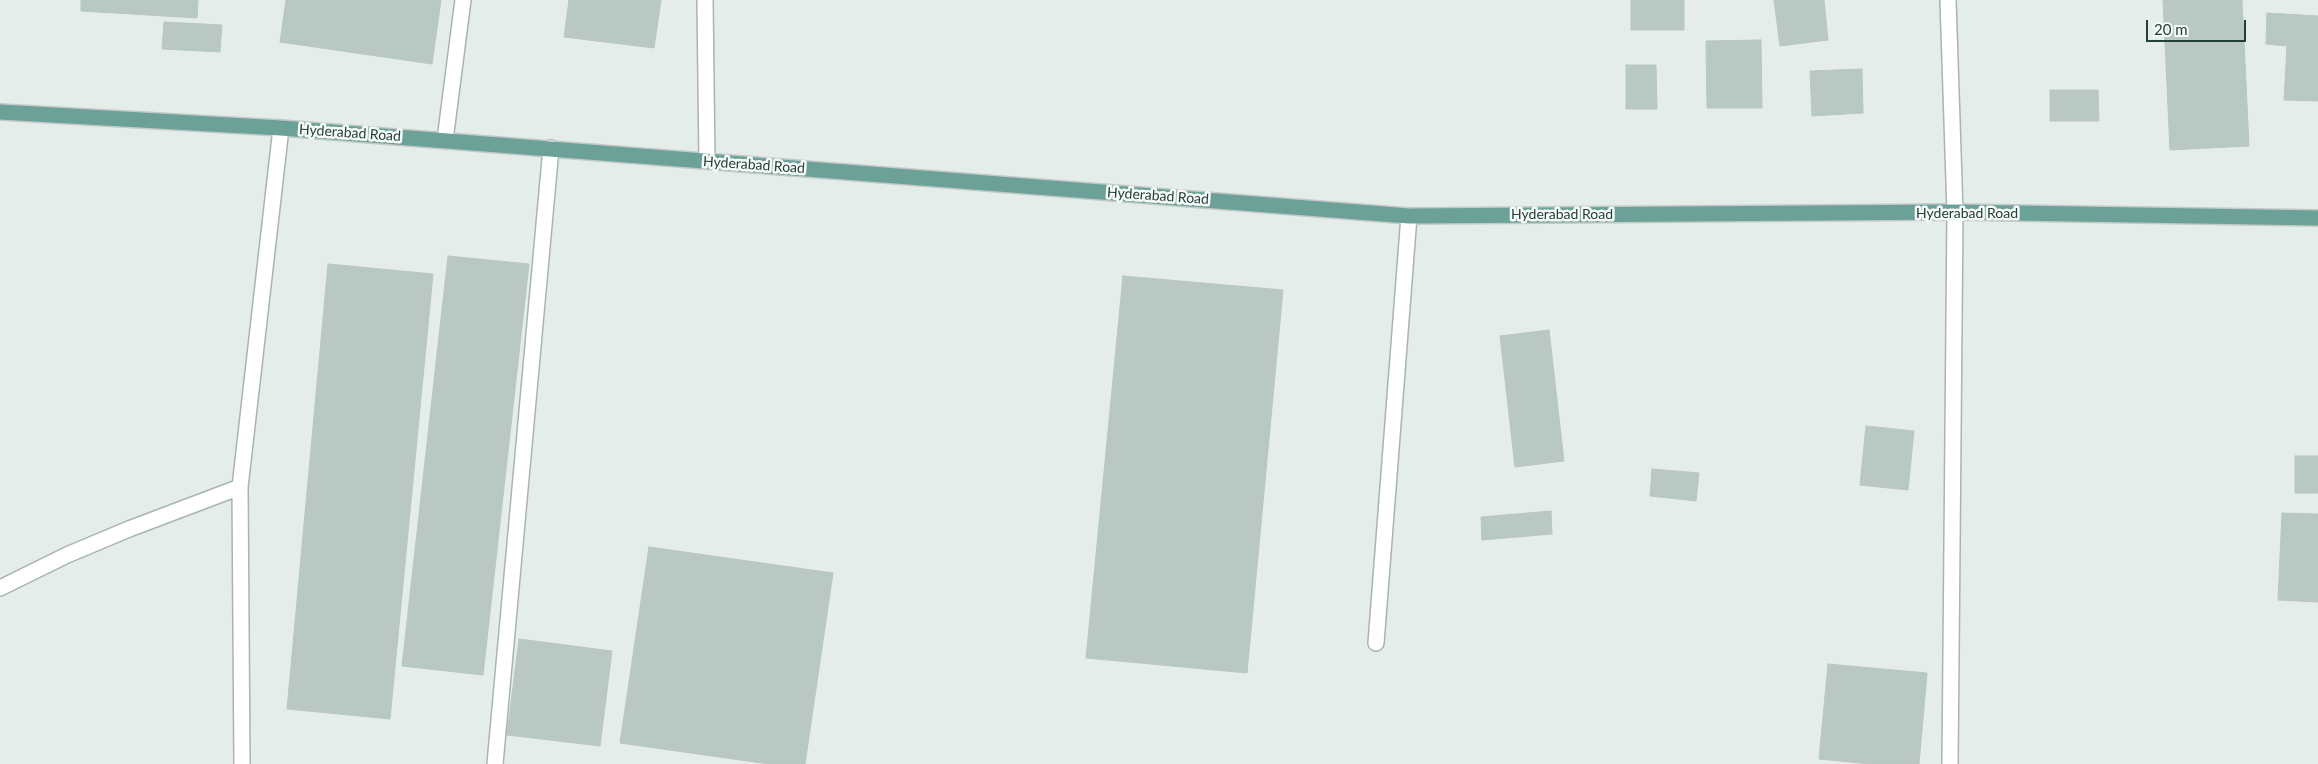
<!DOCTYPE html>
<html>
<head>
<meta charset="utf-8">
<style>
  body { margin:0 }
  #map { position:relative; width:2318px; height:764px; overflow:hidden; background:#e5edea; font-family:Lato,sans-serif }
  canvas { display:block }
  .scale { position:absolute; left:2146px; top:20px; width:100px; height:22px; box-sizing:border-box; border:2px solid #243f39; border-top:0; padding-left:6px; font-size:15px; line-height:18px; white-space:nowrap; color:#243f39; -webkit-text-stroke:4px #f5faf8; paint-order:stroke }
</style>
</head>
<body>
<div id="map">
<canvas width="2318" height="764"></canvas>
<div class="scale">20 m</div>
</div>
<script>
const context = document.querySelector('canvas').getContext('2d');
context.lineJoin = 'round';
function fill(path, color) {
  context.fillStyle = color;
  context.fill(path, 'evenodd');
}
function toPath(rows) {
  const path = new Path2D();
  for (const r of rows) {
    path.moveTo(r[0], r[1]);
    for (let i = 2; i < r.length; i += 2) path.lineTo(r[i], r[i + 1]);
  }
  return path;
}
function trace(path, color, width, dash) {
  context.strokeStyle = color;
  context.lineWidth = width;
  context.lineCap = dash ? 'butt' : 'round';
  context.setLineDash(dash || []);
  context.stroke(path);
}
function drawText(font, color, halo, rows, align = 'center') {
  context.font = font + ' Lato,sans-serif';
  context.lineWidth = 5;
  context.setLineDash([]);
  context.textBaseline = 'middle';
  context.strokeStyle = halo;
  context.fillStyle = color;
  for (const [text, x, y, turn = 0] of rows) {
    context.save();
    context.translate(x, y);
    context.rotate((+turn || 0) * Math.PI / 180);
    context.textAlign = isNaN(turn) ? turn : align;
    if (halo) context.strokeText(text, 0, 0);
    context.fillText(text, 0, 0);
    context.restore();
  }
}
const building = toPath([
  [81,0,198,0,197,18,81,11,81,0],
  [286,0,441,0,432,64,280,42,286,0],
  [569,0,661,0,654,48,564,37,569,0],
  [1631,0,1684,0,1684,30,1631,30,1631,0],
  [1774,0,1824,0,1828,40,1780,46,1774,0],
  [2163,0,2242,0,2249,146,2170,150,2163,0],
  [2267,13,2318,16,2318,101,2284,100,2287,46,2266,44,2267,13],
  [164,22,222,25,220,52,162,49,164,22],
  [1761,40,1762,108,1707,108,1706,41,1761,40],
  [1626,65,1656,65,1657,109,1626,109,1626,65],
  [1862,69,1863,113,1812,116,1810,71,1862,69],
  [2050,90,2098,90,2099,121,2050,121,2050,90],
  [448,256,529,264,483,675,402,666,448,256],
  [328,264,433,274,390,719,287,709,328,264],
  [1123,276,1283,290,1247,673,1086,658,1123,276],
  [1549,330,1564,461,1515,467,1500,336,1549,330],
  [1866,426,1914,431,1908,490,1860,485,1866,426],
  [2295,456,2318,456,2318,493,2295,493,2295,456],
  [1652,469,1699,473,1696,501,1650,496,1652,469],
  [1551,511,1552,534,1482,540,1481,517,1551,511],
  [2282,513,2318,514,2318,602,2278,600,2282,513],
  [649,547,833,573,805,764,769,764,620,743,649,547],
  [519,639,612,651,600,746,507,735,519,639],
  [1828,664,1927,673,1919,764,1871,764,1819,759,1828,664]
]);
fill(building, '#bac8c3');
trace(building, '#b7c7c1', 1);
const minor = toPath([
  [705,0,707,161],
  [1948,0,1955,212,1950,764],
  [445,140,463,0],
  [0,588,67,555,129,529,240,487],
  [1376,643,1409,216],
  [242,764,240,487,281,128],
  [495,764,551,148]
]);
const major = toPath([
  [0,112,281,128,1409,216,1955,212,2318,218]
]);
trace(minor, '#a7b5b1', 18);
trace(major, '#c2c9c8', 18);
trace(minor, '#fff', 15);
trace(major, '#6ba196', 15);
drawText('14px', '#243f39', '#f5faf8', [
  ["Hyderabad Road",350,133,4],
  ["Hyderabad Road",754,165,4],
  ["Hyderabad Road",1158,196,4],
  ["Hyderabad Road",1967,213],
  ["Hyderabad Road",1562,214]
]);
</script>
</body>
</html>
